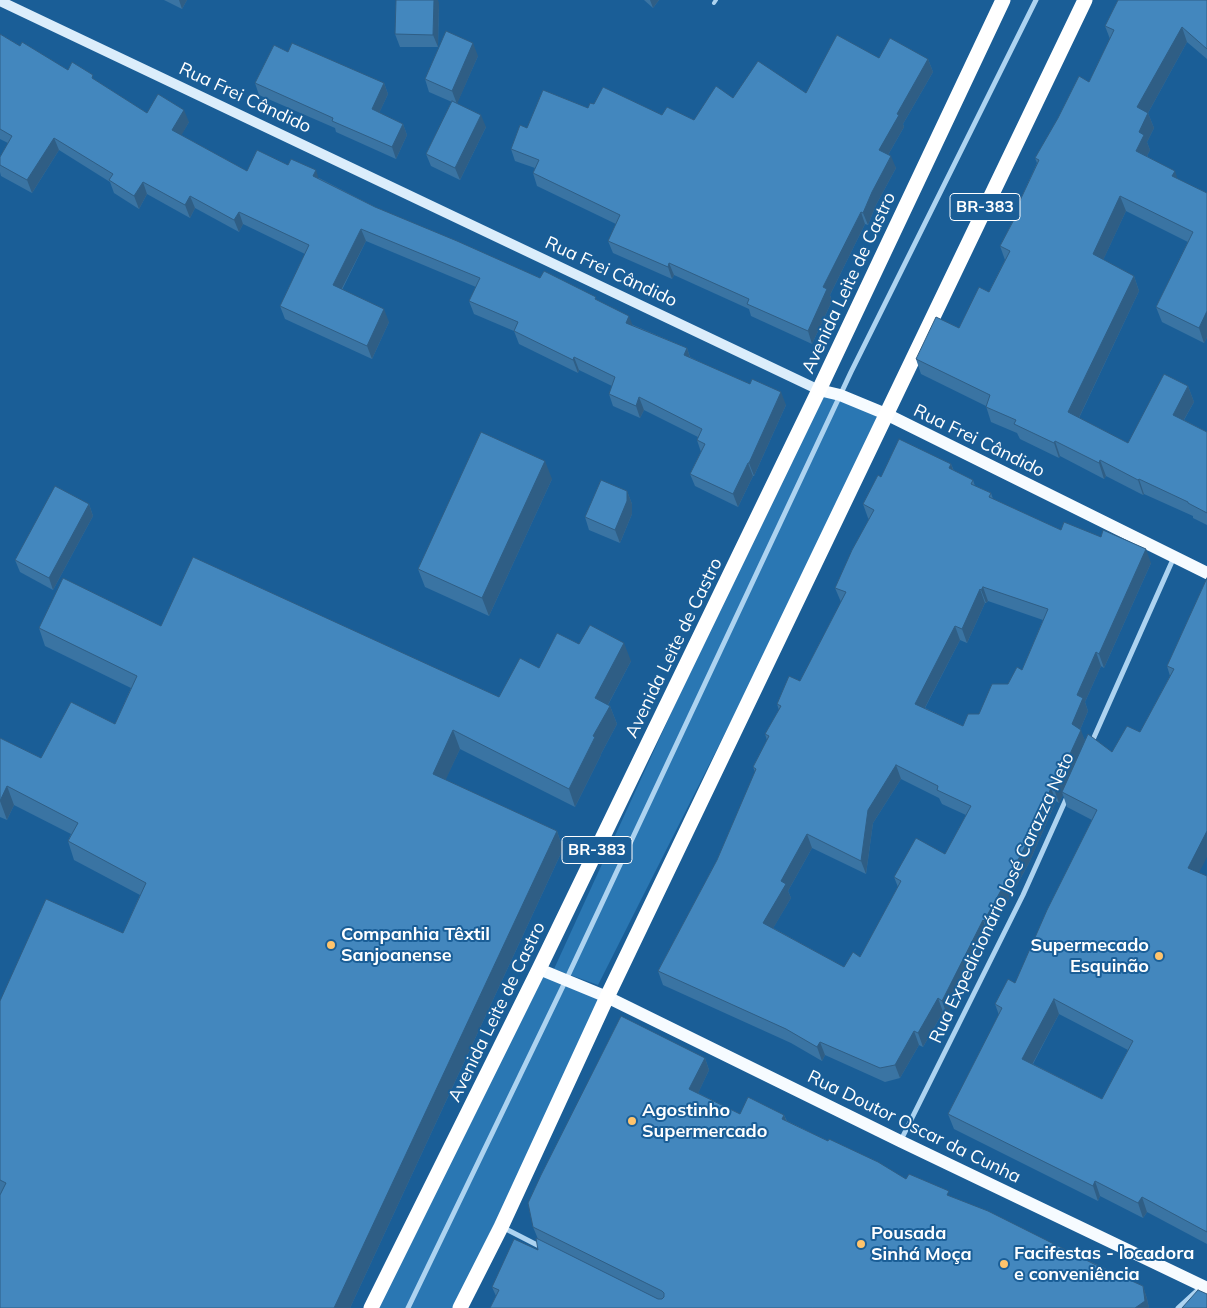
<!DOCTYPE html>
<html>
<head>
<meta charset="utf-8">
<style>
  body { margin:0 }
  canvas { display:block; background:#1a5e97 }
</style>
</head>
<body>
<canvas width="1207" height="1308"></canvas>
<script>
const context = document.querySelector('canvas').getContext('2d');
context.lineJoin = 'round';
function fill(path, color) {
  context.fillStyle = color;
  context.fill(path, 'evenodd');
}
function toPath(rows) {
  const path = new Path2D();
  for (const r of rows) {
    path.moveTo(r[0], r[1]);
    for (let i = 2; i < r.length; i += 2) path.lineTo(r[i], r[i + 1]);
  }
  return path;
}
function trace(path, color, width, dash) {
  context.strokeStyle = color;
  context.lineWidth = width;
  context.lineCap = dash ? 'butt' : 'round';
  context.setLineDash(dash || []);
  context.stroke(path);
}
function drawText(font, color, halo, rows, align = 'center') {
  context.font = font + ' Mulish,sans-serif';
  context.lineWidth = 4;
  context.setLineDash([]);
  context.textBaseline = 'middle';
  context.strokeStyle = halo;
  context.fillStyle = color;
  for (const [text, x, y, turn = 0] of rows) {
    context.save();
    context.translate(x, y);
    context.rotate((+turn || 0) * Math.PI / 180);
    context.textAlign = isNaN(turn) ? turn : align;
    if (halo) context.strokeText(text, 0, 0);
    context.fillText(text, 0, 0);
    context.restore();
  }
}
fill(toPath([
  [819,390,886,414,598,985,554,969],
  [539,969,607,997,456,1308,371,1308]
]), '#2a77b3');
trace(toPath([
  [714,3,716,0]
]), '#add3f0', 4);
trace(toPath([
  [1091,744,1174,557],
  [901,1140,1023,895,1067,797],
  [502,1227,543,1248],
  [408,1308,566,980,851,372,1036,0],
  [1178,1308,1201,1287]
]), '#add3f0', 5);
trace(toPath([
  [0,1,819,390]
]), '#dbedfb', 10);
trace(toPath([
  [819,390,840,395,886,414,1207,573],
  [539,969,607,997,900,1141,1207,1288]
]), '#f6fbff', 12);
trace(toPath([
  [371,1308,539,969,819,390,1003,0],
  [460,1308,501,1227,607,997,1085,0]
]), '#fff', 15);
fill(toPath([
  [164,0,187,0,182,9],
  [644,0,659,0,653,8],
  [1207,0,1207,59,1187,42,1148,113,1154,128,1147,142,1150,150,1147,156,1178,179,1207,193,1207,337,1204,343,1162,322,1156,307,1188,242,1126,211,1103,260,1134,276,1139,291,1079,418,1128,443,1188,386,1194,402,1184,420,1207,432,1207,525,1193,518,1193,516,1144,494,1143,495,1106,476,1104,479,1060,456,1059,458,1020,439,1017,433,991,422,986,406,921,374,916,359,959,328,989,292,1005,260,1000,246,1017,213,1016,209,1037,163,1035,158,1089,82,1110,39,1105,26],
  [439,3,438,47,400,47,395,34],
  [0,34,20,46,68,70,95,80,147,113,189,122,181,135,247,171,319,178,375,207,540,278,597,300,633,325,687,348,690,357,786,405,754,476,753,476,738,507,695,486,690,474,701,452,697,440,698,437,644,410,640,418,613,406,609,394,612,386,579,370,578,373,519,344,514,331,474,314,469,301,476,287,366,241,342,290,389,322,372,359,285,319,280,306,305,254,243,224,239,232,195,208,190,218,147,194,139,209,114,193,110,182,59,150,32,193,1,176,0,172,0,157,8,143,0,139],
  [288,52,384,83,388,94,379,113,403,124,407,135,396,159,336,132,335,128,259,95,255,83],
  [478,56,457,103,486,127,460,180,431,166,426,154,452,102,429,92,425,79],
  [879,58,928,59,933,72,903,124,904,127,888,155,896,168,876,205,868,225,865,224,830,295,832,301,812,344,751,316,749,309,674,275,672,279,613,253,608,241,616,224,537,186,533,173,535,168,515,161,511,149,527,128,588,108,594,104,694,120,733,98,806,93],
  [951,464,954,471,973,480,975,486,991,493,993,499,1061,530,1151,563,1104,668,1101,666,1085,702,1088,711,1080,730,1085,741,1112,752,1140,732,1170,676,1167,666,1207,578,1199,873,1207,876,1207,1244,1147,1212,1143,1218,1100,1196,1098,1201,954,1129,948,1114,999,1015,995,1004,1015,983,1092,820,1067,807,1063,795,1059,803,1056,801,1029,863,989,935,988,934,947,1015,943,1012,923,1047,919,1045,900,1078,885,1082,825,1055,822,1061,791,1043,663,985,658,971,717,860,755,772,753,767,767,740,765,734,779,710,777,704,800,681,841,602,835,588,869,519,868,518,863,504,881,477],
  [988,601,1043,620,1022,670,979,714,963,726,925,708,960,640,967,643,985,603,986,603],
  [901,779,939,798,942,804,966,815,945,854,894,877,898,887,860,957,844,967,773,928,791,898,788,891,812,848,866,874,873,823],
  [1059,1014,1128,1050,1102,1099,1033,1064],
  [552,479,489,616,425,587,418,569],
  [627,491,632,504,632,514,620,543,589,530,585,517],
  [89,504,93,516,53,590,20,572,15,560],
  [161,626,499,697,539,668,579,644,631,661,608,705,610,706,617,724,601,754,601,755,575,807,460,749,445,780,557,831,563,849,350,1308,0,1308,0,1001,123,933,140,895,74,860,68,841,71,834,14,805,7,820,0,817,0,738,41,758,115,724,131,688,45,646,39,628],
  [705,1058,709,1070,698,1093,740,1114,784,1115,787,1121,906,1179,951,1197,1143,1286,1147,1299,1149,1308,490,1308,496,1296,492,1287,538,1250,538,1239,533,1227]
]), '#3a74a3');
fill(toPath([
  [179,0,187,0,182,9],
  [434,0,438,0,439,3,438,47,433,35],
  [650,0,659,0,653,8],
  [1182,27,1187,42,1148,113,1154,128,1147,142,1150,150,1142,166,1136,151,1139,132,1137,107],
  [473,43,478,56,457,104,452,91],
  [928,59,933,72,903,124,904,127,884,162,879,150,897,114],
  [384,83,388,94,376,120,372,109],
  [184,110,189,122,177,143,172,130],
  [481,115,486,127,460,180,455,168],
  [403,124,407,135,396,159,392,147],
  [54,138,59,150,32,193,27,180],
  [891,156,896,168,876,205,868,225,863,213,872,192],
  [316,170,320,183,313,176],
  [1175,171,1180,186,1172,176],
  [143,182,147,194,139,209,134,196],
  [190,196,195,208,190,218,185,205],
  [1120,196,1126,211,1099,269,1093,254],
  [239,212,243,224,239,232,234,220],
  [861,212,865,224,830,295,832,301,812,344,808,331,823,287],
  [361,229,366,241,337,298,333,285],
  [669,263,674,275,672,279,668,267],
  [1134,276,1139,291,1074,428,1068,412],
  [384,309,389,322,372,359,367,346],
  [1207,311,1207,337,1204,343,1199,328],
  [629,316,634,329,626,323],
  [687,348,691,361,684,355],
  [574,357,579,370,578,373,573,360],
  [1188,386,1194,402,1178,430,1173,415],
  [781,392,786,405,754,476,749,463],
  [639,397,644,410,640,418,636,406],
  [1055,441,1060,456,1059,458,1054,443],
  [1100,460,1106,476,1104,479,1099,463],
  [545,461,552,479,489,616,482,598],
  [748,463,753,476,738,507,733,494],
  [951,464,956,478,949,468],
  [1139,479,1144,494,1143,495,1138,480],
  [627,491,632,504,632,514,620,543,615,530],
  [89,504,93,516,53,590,49,578],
  [1146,549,1151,563,1104,668,1099,654],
  [983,587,988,601,986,603,981,590],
  [980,589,985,603,967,643,962,629],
  [955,626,960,640,920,717,915,704],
  [624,643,631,661,602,716,595,698],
  [1096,652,1101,666,1085,702,1088,711,1077,737,1072,724,1077,695],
  [610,706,617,724,601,754,601,755,575,807,569,789,593,736],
  [453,730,460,749,440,792,433,774],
  [1081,730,1086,744,1062,792,1063,795,1059,803,1054,789],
  [896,765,901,779,873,823,866,874,861,861,868,810],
  [7,786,14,805,7,820,0,801],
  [1051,788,1056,801,1029,863,989,935,984,921],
  [557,831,563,849,350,1308,334,1308],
  [1207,831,1207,857,1194,883,1188,868],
  [807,834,812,848,788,891,791,898,768,937,763,923,781,881],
  [983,920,988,934,947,1015,942,1001],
  [938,998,943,1012,923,1047,918,1033],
  [1054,999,1059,1014,1027,1074,1022,1059],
  [914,1031,919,1045,900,1078,895,1065],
  [820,1042,825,1055,822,1061,817,1047],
  [705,1058,709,1070,694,1102,689,1089],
  [784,1115,789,1128,782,1119],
  [1095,1181,1100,1196,1098,1201,1093,1186],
  [1142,1197,1147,1212,1143,1218,1138,1203],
  [1143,1286,1147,1299,1149,1308,1135,1308]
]), '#2f5e85');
const building = toPath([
  [396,0,434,0,433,35,395,34,396,0],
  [1118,0,1207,0,1207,49,1182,27,1137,107,1148,113,1139,132,1144,135,1136,151,1175,171,1172,176,1207,193,1207,311,1199,328,1156,307,1193,232,1120,196,1093,254,1134,276,1068,412,1128,443,1164,374,1188,386,1173,415,1207,432,1207,513,1188,503,1188,502,1139,479,1138,480,1100,460,1099,463,1055,441,1054,443,1014,424,1016,420,986,407,990,395,916,359,936,317,959,328,979,287,989,292,1010,251,1000,246,1019,210,1016,209,1039,160,1035,158,1058,118,1079,76,1089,82,1114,30,1105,26,1118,0],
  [446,31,473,43,452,91,425,79,446,31],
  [0,34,20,46,22,42,68,70,72,62,93,75,92,78,147,113,158,94,184,110,172,130,247,171,257,150,288,165,291,159,316,170,313,176,375,207,457,241,540,278,544,271,596,297,595,299,629,316,626,323,687,348,684,355,750,384,752,379,781,392,749,463,748,463,733,494,690,474,705,444,697,440,702,429,639,397,636,406,609,394,615,377,574,357,573,360,514,331,518,322,469,301,480,278,361,229,333,285,384,309,367,346,280,306,309,245,239,212,234,220,190,196,185,205,143,182,134,196,109,180,113,174,54,138,27,180,0,165,0,157,12,136,0,129,0,34],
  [837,35,879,58,890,38,928,59,897,114,899,115,879,150,891,156,872,192,863,213,861,212,823,287,827,289,808,331,747,304,749,299,669,263,668,267,608,241,620,215,533,173,539,160,511,149,520,125,527,128,543,90,588,108,590,103,594,104,603,87,662,115,667,107,694,120,716,86,733,98,758,61,806,93,837,35],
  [292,43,384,83,372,109,403,124,392,147,332,121,333,118,255,83,274,45,288,52,292,43],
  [452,101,481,115,455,168,426,154,452,101],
  [481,432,545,461,482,598,418,569,481,432],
  [899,439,951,464,949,468,973,480,971,484,991,493,989,497,1061,530,1064,522,1101,537,1103,530,1146,549,1099,654,1096,652,1077,695,1083,698,1072,724,1081,730,1054,789,1051,788,1024,849,984,921,983,920,942,1001,938,998,918,1033,914,1031,895,1065,880,1068,820,1042,817,1047,786,1029,658,971,717,860,756,769,753,767,769,736,765,734,781,706,777,704,789,676,800,681,846,592,835,588,852,550,874,510,863,504,878,475,881,477,899,439],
  [983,587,1048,609,1022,670,1017,667,1008,684,992,684,979,714,968,714,963,726,915,704,955,626,962,629,980,589,981,590,983,587],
  [896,765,938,786,937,790,971,806,945,854,916,838,894,877,901,881,860,957,853,952,844,967,763,923,786,884,781,881,807,834,861,861,868,810,896,765],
  [601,480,627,491,627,501,615,530,585,517,601,480],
  [55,486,89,504,49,578,15,560,55,486],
  [193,557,499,697,520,658,539,668,557,633,579,644,590,625,624,643,595,698,610,706,593,736,595,737,569,789,453,730,433,774,557,831,334,1308,0,1308,0,1195,6,1183,0,1180,0,1001,46,899,123,933,146,883,68,841,78,823,7,786,0,801,0,738,41,758,71,702,115,724,137,676,39,628,63,578,161,626,193,557],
  [1207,578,1207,831,1188,868,1207,876,1207,1232,1142,1197,1138,1203,1095,1181,1093,1186,948,1114,1002,1008,995,1004,1008,979,1015,983,1047,910,1097,810,1062,792,1088,734,1112,752,1127,726,1140,732,1174,669,1167,666,1207,578],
  [1054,999,1133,1041,1102,1099,1022,1059,1054,999],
  [621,1016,705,1058,689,1089,740,1114,748,1097,784,1115,782,1119,828,1141,829,1139,878,1162,906,1179,909,1174,949,1191,947,1195,988,1211,1096,1265,1143,1286,1145,1301,1135,1308,490,1308,499,1290,492,1287,514,1239,538,1250,536,1238,658,1299,662,1299,664,1297,664,1293,662,1291,533,1227,528,1203,541,1175,621,1016],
  [1198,1290,1207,1294,1207,1308,1182,1308,1198,1290]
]);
fill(building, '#4387be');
trace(building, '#2f5e85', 1);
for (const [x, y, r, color] of [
  [331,945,5,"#ffc46c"],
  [1159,956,5,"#ffc46c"],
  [632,1121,5,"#ffc46c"],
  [861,1244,5,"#ffc46c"],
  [1004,1264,5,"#ffc46c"]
]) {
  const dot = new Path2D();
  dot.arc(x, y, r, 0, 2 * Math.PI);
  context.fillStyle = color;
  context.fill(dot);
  trace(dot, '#1a5e97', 2);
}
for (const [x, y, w] of [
  [985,207,70],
  [597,850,70]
]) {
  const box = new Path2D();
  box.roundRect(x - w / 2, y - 13.5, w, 27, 4);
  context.fillStyle = '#1a5e97';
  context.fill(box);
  trace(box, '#fff', 1);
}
drawText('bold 16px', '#fff', null, [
  ["BR-383",985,207],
  ["BR-383",597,850]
]);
drawText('18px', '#fff', '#1a5e97', [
  ["Rua Frei Cândido",245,98,25],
  ["Rua Frei Cândido",611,272,25],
  ["Avenida Leite de Castro",849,283,-65],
  ["Rua Frei Cândido",979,441,26],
  ["Avenida Leite de Castro",674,648,-64],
  ["Rua Expedicionário José Carazza Neto",1002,898,-65],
  ["Avenida Leite de Castro",497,1012,-64],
  ["Rua Doutor Oscar da Cunha",914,1127,26]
]);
drawText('bold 18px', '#fff', '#1a5e97', [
  ["Companhia Têxtil",341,935],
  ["Sanjoanense",341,956],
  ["Supermecado",1149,946,"right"],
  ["Esquinão",1149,967,"right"],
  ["Agostinho",642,1111],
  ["Supermercado",642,1132],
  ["Pousada",871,1234],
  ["Sinhá Moça",871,1255],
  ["Facifestas - locadora",1014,1254],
  ["e conveniência",1014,1275]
], 'left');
</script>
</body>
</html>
